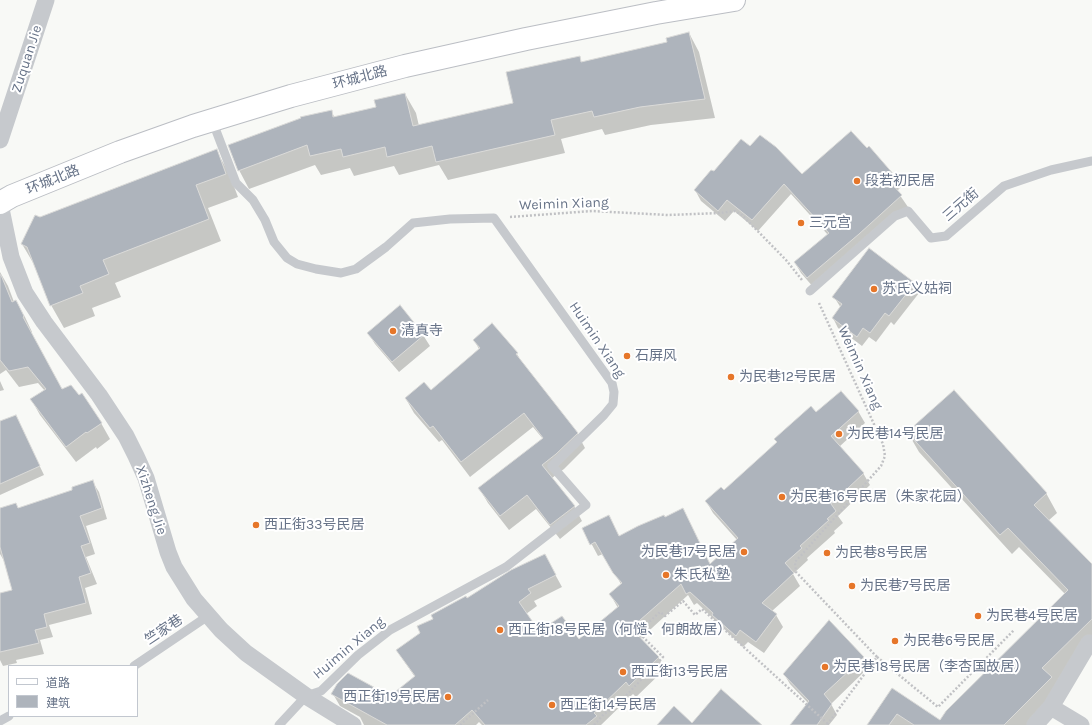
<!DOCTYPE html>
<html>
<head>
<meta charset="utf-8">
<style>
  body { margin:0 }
  #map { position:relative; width:1092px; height:725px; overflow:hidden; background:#f8f9f6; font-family:Karla,"Noto Sans SC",sans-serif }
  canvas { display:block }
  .legend { position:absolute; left:8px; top:665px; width:130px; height:52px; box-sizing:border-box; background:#fff; border:1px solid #c2c7cf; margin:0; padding:5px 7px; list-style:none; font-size:12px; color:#677388 }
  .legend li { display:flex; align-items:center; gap:8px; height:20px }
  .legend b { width:20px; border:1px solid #c2c7cf }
</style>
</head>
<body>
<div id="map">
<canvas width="1092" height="725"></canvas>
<ul class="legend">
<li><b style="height:5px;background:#fff"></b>道路</li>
<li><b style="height:11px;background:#aeb4bc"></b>建筑</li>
</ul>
</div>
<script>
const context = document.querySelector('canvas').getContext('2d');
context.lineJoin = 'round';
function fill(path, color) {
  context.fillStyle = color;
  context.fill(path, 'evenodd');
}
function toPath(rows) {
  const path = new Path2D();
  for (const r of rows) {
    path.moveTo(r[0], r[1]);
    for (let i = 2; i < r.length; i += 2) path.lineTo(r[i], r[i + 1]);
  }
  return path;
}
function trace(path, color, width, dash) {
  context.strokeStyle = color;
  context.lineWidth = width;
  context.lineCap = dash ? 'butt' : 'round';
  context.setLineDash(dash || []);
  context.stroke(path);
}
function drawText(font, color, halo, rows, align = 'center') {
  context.font = font + ' Karla,"Noto Sans SC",sans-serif';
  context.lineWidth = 4;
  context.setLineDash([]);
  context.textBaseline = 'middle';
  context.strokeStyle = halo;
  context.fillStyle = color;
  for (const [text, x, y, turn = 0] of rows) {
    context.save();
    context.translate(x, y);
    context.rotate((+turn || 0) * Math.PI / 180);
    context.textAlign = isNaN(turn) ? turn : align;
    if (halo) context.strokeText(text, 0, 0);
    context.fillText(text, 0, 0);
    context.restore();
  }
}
fill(toPath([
  [689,33,699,52,715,118,651,125,605,135,602,129,561,139,565,153,448,180,439,165,399,175,394,166,354,176,350,168,321,175,315,165,249,189,239,170,331,111,335,118,377,108,405,94,416,113,419,126,514,104,579,57,582,63,669,43],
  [751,148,802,176,869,148,895,176,901,187,897,191,908,207,814,288,801,273,795,263,828,235,791,194,758,231,734,211,725,221,701,201,695,190,714,173],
  [216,150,229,173,238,197,208,208,221,241,115,283,121,297,92,308,95,316,64,328,51,305,35,266,22,244,40,218],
  [0,272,8,286,14,302,15,302,25,317,32,332,31,333,62,390,101,423,110,439,97,449,96,447,76,462,40,415,31,399,45,391,38,383,19,387,6,370,0,374],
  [914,283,919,293,894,325,891,322,876,342,869,337,862,346,838,328,833,318,841,308,834,297],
  [368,333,423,335,430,346,399,372,375,344],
  [474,340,517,354,525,368,577,433,585,448,564,469,552,478,574,506,582,521,560,539,536,509,509,530,488,503,479,488,543,439,533,427,470,477,442,440,439,442,414,413,406,399,431,391,479,349],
  [0,381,4,390,0,391],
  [858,411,865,423,839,447,863,473,870,485,838,516,843,523,834,531,835,533,807,558,808,560,793,574,800,586,772,611,776,615,783,627,764,653,748,642,743,647,697,603,694,605,688,595,640,639,658,657,665,669,636,697,633,694,601,725,482,725,479,722,476,725,364,725,360,717,340,706,333,694,390,698,415,677,397,651,422,634,434,620,467,599,551,567,562,587,534,601,537,606,526,614,539,632,579,641,618,608,610,594,621,584,603,554,598,556,583,528,619,537,710,565,737,540,713,513,706,501,724,491,777,443,775,439,816,414],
  [0,423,20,425,44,475,0,495],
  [908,433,1046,493,1057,513,1048,521,1092,565,1092,649,1034,725,868,725,892,689,940,721,1065,594,1019,547,1012,554,919,452],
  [92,481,99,492,107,519,86,526,95,554,86,557,97,584,85,588,92,614,49,625,53,637,40,640,44,654,16,660,17,663,3,666,0,660,0,594,13,591,6,564,0,554,0,509,18,509,74,490],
  [830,621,864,658,869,667,831,704,837,715,829,725,791,725,808,703,790,684,784,674]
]), '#0003');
const building = toPath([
  [689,32,705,99,640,107,594,117,592,111,551,120,555,135,436,162,432,146,387,157,385,147,343,157,341,149,310,156,307,145,238,171,228,145,301,118,300,117,332,110,333,117,376,107,374,100,405,93,413,126,513,103,506,72,580,56,581,62,667,42,666,38,689,32],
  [851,131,867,148,869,146,895,176,889,181,902,195,859,234,807,278,794,262,829,233,784,184,752,220,727,200,718,211,694,190,711,170,714,171,741,139,750,146,760,135,776,147,802,174,851,131],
  [217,149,226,174,196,185,209,219,103,260,109,274,80,286,83,293,50,306,27,247,21,244,35,215,40,217,217,149],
  [869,248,915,283,889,316,885,313,870,333,863,328,857,337,832,318,842,304,832,297,869,248],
  [0,275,1,275,12,302,16,300,24,316,23,317,62,389,71,385,79,395,82,393,102,423,87,433,86,432,66,447,30,399,46,389,28,367,9,371,0,360,0,275],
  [400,305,424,335,392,362,367,333,400,305],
  [492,323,518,353,516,354,578,433,556,454,542,465,575,506,550,525,527,495,500,516,478,488,543,438,524,413,461,462,433,426,430,428,405,398,424,382,431,390,480,348,473,340,492,323],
  [954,390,1047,493,1034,505,1092,564,1092,619,1042,668,1052,677,1004,725,914,725,897,714,889,725,867,725,892,688,940,720,946,711,1068,590,1008,528,1000,535,907,432,954,390],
  [841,391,859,411,831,436,864,473,831,504,836,511,827,519,829,520,800,546,802,548,785,563,794,573,762,603,777,614,756,642,740,630,736,636,712,615,713,613,690,592,686,594,681,584,631,628,659,657,629,686,626,682,594,713,597,716,586,725,485,725,472,710,455,725,387,725,331,694,337,684,348,673,390,696,415,676,396,650,420,633,417,626,433,619,431,615,466,596,467,598,511,570,545,554,556,575,528,589,531,593,519,602,539,631,562,616,579,639,619,606,609,594,622,583,613,573,595,542,590,545,582,528,609,515,619,536,638,526,664,515,665,517,683,508,710,564,738,538,705,501,721,487,724,490,777,442,774,439,811,406,816,412,841,391],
  [16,415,40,466,0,484,0,421,16,415],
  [93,480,102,508,80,516,90,543,81,546,91,573,79,577,86,603,44,614,47,627,35,630,39,643,0,652,0,593,12,590,0,547,0,508,16,503,18,508,72,490,72,487,93,480],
  [829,620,864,657,824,694,832,704,817,725,790,725,809,701,783,674,829,620],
  [721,689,762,725,657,725,674,706,692,723,721,689]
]);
fill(building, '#aeb4bc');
trace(building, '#dadad8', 1);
const secondary = toPath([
  [0,203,12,196,120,152,193,126,291,96,405,66,526,39,656,13,734,0]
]);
trace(secondary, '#bbbec4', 24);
trace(toPath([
  [510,217,592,211,668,215,720,213,735,211,742,215,786,260,802,280],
  [819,303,883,444,885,456,881,466,795,562,796,572,877,657,827,725],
  [877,657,938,707,1014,630],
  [460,725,488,700],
  [594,725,604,714,615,707,663,657,638,632,660,612,665,616,683,601,695,615,702,609,828,724]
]), '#c0c1c4', 2.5, [2, 2]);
trace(toPath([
  [212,120,236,183,253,200,265,220,274,242,287,258,297,264,316,269,341,273,356,269,386,247,413,223,450,219,494,218,612,383,614,392,613,404,604,415,552,466,586,505,506,567,390,630,358,655,321,691,306,696,279,725],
  [810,291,895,216,908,211,931,238,946,236,1004,186,1051,170,1092,161],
  [134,666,208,616],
  [0,721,9,716]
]), '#c6c9cd', 9);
trace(toPath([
  [0,140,46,0],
  [0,204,11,257,25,293,44,322,99,395,126,436,136,456,146,478,168,552,174,567,194,599,221,630,246,653,306,696,353,725],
  [1051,707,1089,643],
  [1035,725,1051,707,1081,725]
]), '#c6c9cd', 17);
trace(secondary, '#fff', 22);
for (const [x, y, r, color] of [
  [857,181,4,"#e67629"],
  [801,223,4,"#e67629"],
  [874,289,4,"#e67629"],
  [393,331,4,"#e67629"],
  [627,356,4,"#e67629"],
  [731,377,4,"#e67629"],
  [839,434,4,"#e67629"],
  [782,497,4,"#e67629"],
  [256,525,4,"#e67629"],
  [744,552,4,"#e67629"],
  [827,553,4,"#e67629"],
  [666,575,4,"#e67629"],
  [852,586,4,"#e67629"],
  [978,616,4,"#e67629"],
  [500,630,4,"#e67629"],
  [895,641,4,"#e67629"],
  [825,667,4,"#e67629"],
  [623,672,4,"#e67629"],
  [448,697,4,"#e67629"],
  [552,705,4,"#e67629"]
]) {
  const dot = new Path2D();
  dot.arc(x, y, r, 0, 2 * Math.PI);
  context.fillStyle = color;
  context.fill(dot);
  trace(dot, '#fff', 1.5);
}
drawText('14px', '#677388', '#fff', [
  ["Zuquan Jie",27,59,-72],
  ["环城北路",360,78,-15],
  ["环城北路",53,180,-22],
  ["Weimin Xiang",564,204,-2],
  ["三元街",961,205,-41],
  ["Huimin Xiang",597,340,56],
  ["Weimin Xiang",860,368,66],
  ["Xizheng Jie",151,500,72],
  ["竺家巷",164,630,-34],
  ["Huimin Xiang",349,648,-40]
]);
drawText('14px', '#677388', '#fff', [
  ["段若初民居",865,181],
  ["三元宫",809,223],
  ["苏氏义姑祠",882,289],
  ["清真寺",401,331],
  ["石屏风",635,356],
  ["为民巷12号民居",739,377],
  ["为民巷14号民居",847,434],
  ["为民巷16号民居（朱家花园）",790,497],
  ["西正街33号民居",264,525],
  ["为民巷17号民居",736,552,"right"],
  ["为民巷8号民居",835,553],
  ["朱氏私塾",674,575],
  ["为民巷7号民居",860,586],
  ["为民巷4号民居",986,616],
  ["西正街18号民居（何慥、何朗故居）",508,630],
  ["为民巷6号民居",903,641],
  ["为民巷18号民居（李杏国故居）",833,667],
  ["西正街13号民居",631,672],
  ["西正街19号民居",440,697,"right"],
  ["西正街14号民居",560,705]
], 'left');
</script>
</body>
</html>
